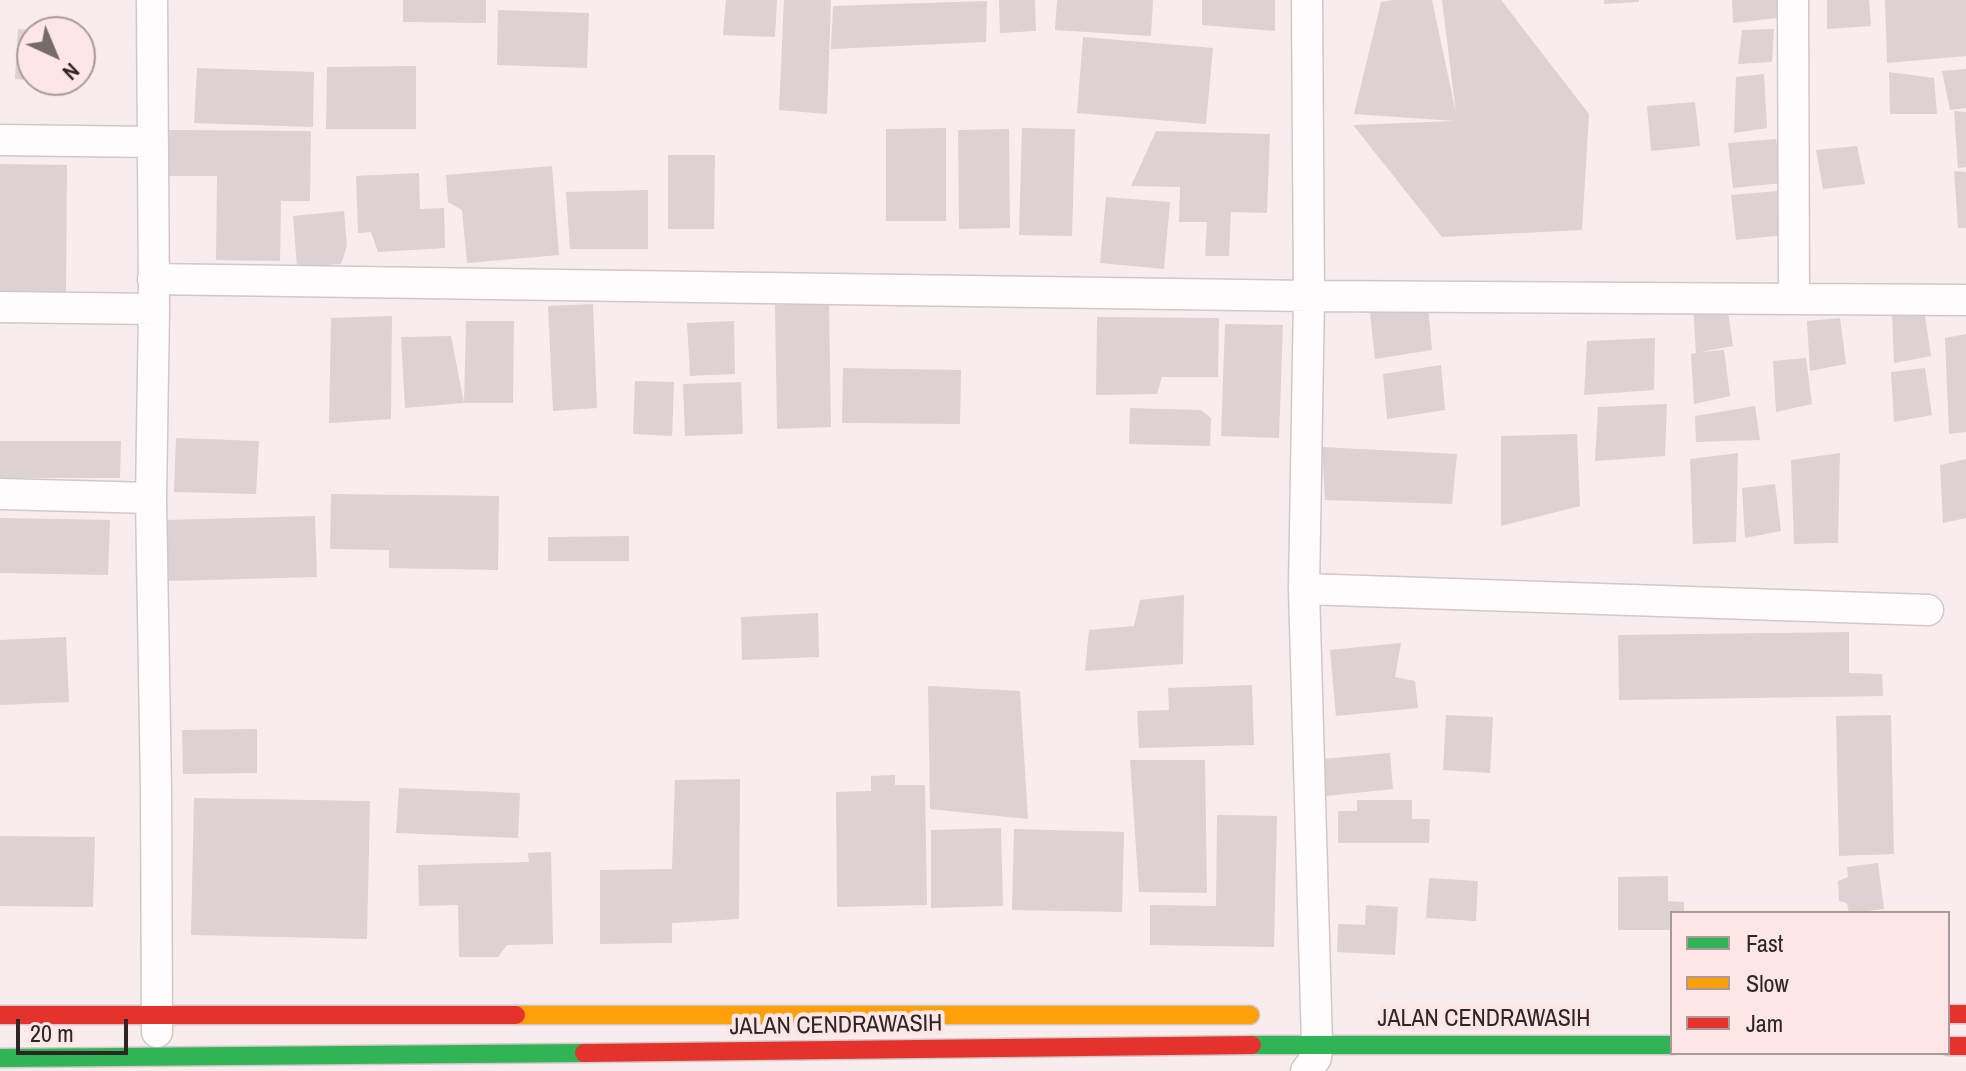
<!DOCTYPE html>
<html>
<head>
<meta charset="utf-8">
<style>
  body { margin:0 }
  #map { position:relative; width:1966px; height:1071px; overflow:hidden; background:#f8ecec; font-family:"Archivo Narrow",sans-serif }
  canvas { display:block }
  .legend { position:absolute; left:1670px; top:911px; width:280px; height:144px; box-sizing:border-box; background:#fee6e7; border:2px solid #ab9999; margin:0; padding:10px 14px; list-style:none; font-size:24px; color:#2e2525 }
  .legend li { display:flex; align-items:center; gap:16px; height:40px }
  .legend b { width:40px; border:2px solid #ab9999 }
  .north { position:absolute; left:16px; top:16px; width:80px; height:80px; box-sizing:border-box; background:#fee6e7; border:2px solid #ab9999; border-radius:50%; rotate:136deg; font-size:22px; font-weight:700; line-height:32px; text-align:center; color:#2e2525 }
  .north::after { content:''; display:block; margin:auto; width:28px; height:36px; background:#756b6b; clip-path:polygon(50% 0,100% 100%,50% 72%,0 100%) }
  .scale { position:absolute; left:16px; top:1019px; width:112px; height:36px; box-sizing:border-box; border:4px solid #2e2525; border-top:0; padding-left:10px; font-size:24px; line-height:28px; white-space:nowrap; color:#2e2525; -webkit-text-stroke:6px #fee6e7; paint-order:stroke }
</style>
</head>
<body>
<div id="map">
<canvas width="1966" height="1071"></canvas>
<ul class="legend">
<li><b style="height:10px;background:#30b455"></b>Fast</li>
<li><b style="height:10px;background:#ff9f0a"></b>Slow</li>
<li><b style="height:10px;background:#e5322d"></b>Jam</li>
</ul>
<div class="north">N</div>
<div class="scale">20 m</div>
</div>
<script>
const context = document.querySelector('canvas').getContext('2d');
context.lineJoin = 'round';
function fill(path, color) {
  context.fillStyle = color;
  context.fill(path, 'evenodd');
}
function toPath(rows) {
  const path = new Path2D();
  for (const r of rows) {
    path.moveTo(r[0], r[1]);
    for (let i = 2; i < r.length; i += 2) path.lineTo(r[i], r[i + 1]);
  }
  return path;
}
function trace(path, color, width, dash) {
  context.strokeStyle = color;
  context.lineWidth = width;
  context.lineCap = dash ? 'butt' : 'round';
  context.setLineDash(dash || []);
  context.stroke(path);
}
function drawText(font, color, halo, rows, align = 'center') {
  context.font = font + ' "Archivo Narrow",sans-serif';
  context.lineWidth = 8;
  context.setLineDash([]);
  context.textBaseline = 'middle';
  context.strokeStyle = halo;
  context.fillStyle = color;
  for (const [text, x, y, turn = 0] of rows) {
    context.save();
    context.translate(x, y);
    context.rotate((+turn || 0) * Math.PI / 180);
    context.textAlign = isNaN(turn) ? turn : align;
    if (halo) context.strokeText(text, 0, 0);
    context.fillText(text, 0, 0);
    context.restore();
  }
}
fill(toPath([
  [403,0,486,0,486,23,403,22],
  [726,0,777,0,775,37,723,35],
  [784,0,831,0,827,114,779,110],
  [999,0,1035,0,1036,31,1000,33],
  [1057,0,1153,0,1151,36,1055,30],
  [1202,0,1275,0,1275,31,1202,25],
  [1393,0,1432,0,1456,113,1442,0,1501,0,1589,114,1582,230,1442,237,1353,125,1455,121,1354,114,1381,2],
  [1604,0,1639,0,1639,2,1604,4],
  [1732,0,1786,0,1786,17,1733,23],
  [1827,0,1869,0,1871,26,1827,29],
  [1885,0,1966,0,1966,56,1887,63],
  [987,1,986,42,831,49,833,6],
  [498,10,589,13,587,68,497,65],
  [18,29,32,30,32,80,15,79],
  [1774,29,1772,62,1738,64,1742,30],
  [1083,37,1213,48,1206,124,1077,113],
  [416,66,416,129,326,129,327,67],
  [197,68,314,72,313,127,194,123],
  [1966,69,1966,108,1950,110,1942,71],
  [1889,72,1934,78,1937,114,1890,114],
  [1764,74,1767,128,1734,133,1736,77],
  [53,80,71,80,71,93,52,92],
  [1695,102,1700,146,1651,151,1647,106],
  [1954,111,1966,112,1966,167,1958,168],
  [946,128,946,221,886,221,886,129],
  [1022,128,1075,129,1072,236,1019,235],
  [1009,129,1010,228,959,229,958,130],
  [168,130,311,131,310,201,281,201,280,261,216,260,217,176,167,176],
  [1156,131,1270,134,1267,213,1231,212,1229,256,1205,256,1207,222,1179,222,1180,187,1131,186],
  [1776,139,1782,183,1733,188,1728,143],
  [1857,146,1865,184,1823,189,1816,150],
  [668,155,715,155,714,229,668,229],
  [0,164,67,165,66,292,0,295],
  [552,166,559,255,467,263,462,210,448,202,446,175],
  [1954,171,1966,172,1966,228,1958,228],
  [419,173,420,209,444,208,445,248,378,252,371,232,358,233,356,176],
  [648,190,648,249,570,249,566,192],
  [1778,191,1785,235,1736,240,1731,195],
  [1106,197,1170,202,1164,269,1100,263],
  [344,211,347,246,341,264,297,267,293,216],
  [1726,299,1733,346,1700,352,1724,350,1730,396,1694,404,1691,354,1696,353,1693,303],
  [593,304,597,408,553,411,548,306],
  [829,304,831,427,777,429,775,305],
  [1428,304,1432,350,1375,359,1370,313],
  [1924,310,1931,356,1894,363,1892,313],
  [392,316,391,419,329,423,331,318],
  [1097,317,1219,318,1218,377,1162,377,1157,394,1096,395],
  [1840,318,1846,364,1810,371,1807,321],
  [466,321,514,321,513,403,464,403],
  [734,321,735,374,690,376,687,323],
  [1225,324,1283,325,1279,438,1221,436],
  [1966,334,1966,432,1949,434,1945,338],
  [451,336,464,403,405,408,401,337],
  [1655,338,1654,390,1584,395,1587,341],
  [1806,358,1812,404,1776,412,1773,361],
  [1441,365,1445,410,1387,419,1383,374],
  [843,368,961,370,960,424,842,423],
  [1925,368,1932,415,1894,422,1891,372],
  [635,381,674,382,672,436,633,434],
  [741,382,743,434,685,436,683,384],
  [1667,404,1665,456,1595,461,1598,407],
  [1755,406,1760,440,1696,442,1695,416],
  [1130,408,1201,410,1211,418,1210,446,1129,444],
  [1577,434,1580,506,1501,526,1501,436],
  [176,438,259,441,256,494,174,492],
  [0,441,121,441,120,478,0,478],
  [1322,447,1457,454,1452,504,1325,500],
  [1738,453,1736,542,1693,544,1690,459],
  [1840,453,1838,543,1794,544,1791,460],
  [1966,459,1966,518,1943,523,1940,465],
  [1775,484,1781,531,1745,538,1742,488],
  [331,494,499,496,498,570,389,568,389,550,330,549],
  [315,516,317,577,168,581,167,520],
  [0,518,110,520,108,575,0,573],
  [629,536,629,561,548,561,548,537],
  [1184,595,1183,664,1085,671,1089,630,1134,626,1140,600],
  [818,613,819,657,742,660,741,617],
  [1849,632,1849,673,1882,674,1883,696,1619,700,1618,635],
  [66,637,69,702,0,705,0,640],
  [1401,643,1395,677,1415,681,1418,708,1336,716,1330,650],
  [1252,685,1254,745,1139,748,1137,711,1169,710,1168,688],
  [928,686,1020,691,1028,819,930,809],
  [1446,715,1493,717,1490,773,1443,770],
  [1891,715,1894,854,1839,856,1836,716],
  [257,729,257,773,183,774,182,730],
  [1390,753,1393,789,1326,796,1323,759],
  [1130,760,1205,760,1207,893,1139,892],
  [895,775,895,785,925,785,927,905,837,907,836,792,871,791,871,776],
  [740,779,739,919,672,923,672,943,600,944,600,870,672,869,675,780],
  [399,788,520,793,518,838,396,833],
  [194,798,370,801,367,939,191,935],
  [1357,800,1412,800,1412,819,1430,819,1429,843,1338,843,1338,811,1357,811],
  [1217,815,1277,816,1274,947,1150,945,1150,905,1216,906],
  [1001,828,1003,906,931,908,931,830],
  [1014,829,1124,832,1122,912,1012,910],
  [0,836,95,837,93,907,0,906],
  [551,852,553,944,507,945,498,957,459,957,458,905,419,906,418,865,529,862,528,853],
  [1878,863,1884,909,1849,913,1847,903,1839,901,1838,881,1848,877,1847,867],
  [1668,876,1668,901,1684,902,1684,913,1672,913,1672,930,1618,930,1618,877],
  [1429,878,1478,881,1476,921,1426,918],
  [1366,905,1398,907,1395,955,1337,952,1338,924,1365,925]
]), '#dcd2d2');
const street = toPath([
  [152,0,154,309,151,498,156,789,157,1032],
  [1793,0,1794,299],
  [0,140,153,142],
  [153,279,1309,296,1966,300],
  [0,307,154,309],
  [0,494,151,498],
  [1304,589,1928,610],
  [1306,1071,1316,1058,1317,1044,1304,589,1309,296,1307,0]
]);
const fast = toPath([
  [1252,1045,1672,1045],
  [0,1058,584,1053]
]);
const slow = toPath([
  [516,1015,1250,1015]
]);
const jam = toPath([
  [1948,1014,1966,1014],
  [0,1015,516,1015],
  [1948,1046,1966,1046],
  [584,1053,1252,1045]
]);
trace(street, '#d1c8c8', 33);
trace(fast, '#d1c8c8', 21);
trace(slow, '#d1c8c8', 21);
trace(jam, '#d1c8c8', 21);
trace(street, '#fefcfc', 30);
trace(fast, '#30b455', 18);
trace(slow, '#ff9f0a', 18);
trace(jam, '#e5322d', 18);
drawText('24px', '#2e2525', '#fee6e7', [
  ["JALAN CENDRAWASIH",1484,1020],
  ["JALAN CENDRAWASIH",836,1026,-1]
]);
</script>
</body>
</html>
